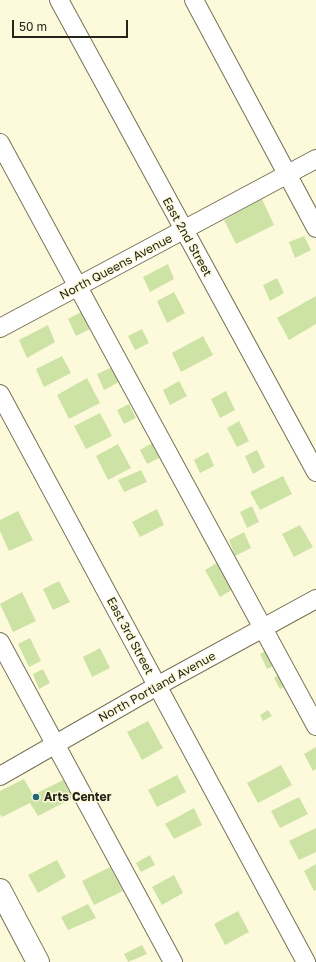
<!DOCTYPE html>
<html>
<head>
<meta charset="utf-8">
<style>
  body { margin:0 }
  #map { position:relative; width:316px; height:962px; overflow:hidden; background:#fdfadb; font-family:"Golos Text",sans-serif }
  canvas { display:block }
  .scale { position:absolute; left:12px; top:20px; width:116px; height:18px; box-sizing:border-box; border:2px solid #252418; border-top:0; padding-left:5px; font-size:12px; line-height:14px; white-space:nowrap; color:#252418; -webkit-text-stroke:3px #fdfadb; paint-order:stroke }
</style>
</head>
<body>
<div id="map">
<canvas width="316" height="962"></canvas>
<div class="scale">50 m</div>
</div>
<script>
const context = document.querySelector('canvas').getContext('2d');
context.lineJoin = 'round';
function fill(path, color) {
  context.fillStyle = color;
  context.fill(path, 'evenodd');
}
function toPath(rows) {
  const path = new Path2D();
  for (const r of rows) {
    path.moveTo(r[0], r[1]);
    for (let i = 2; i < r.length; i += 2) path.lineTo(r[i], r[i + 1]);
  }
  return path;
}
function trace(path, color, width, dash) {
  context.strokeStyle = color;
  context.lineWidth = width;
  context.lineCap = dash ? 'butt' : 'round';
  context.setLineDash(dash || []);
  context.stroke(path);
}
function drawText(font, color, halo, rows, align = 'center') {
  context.font = font + ' "Golos Text",sans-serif';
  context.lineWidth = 3;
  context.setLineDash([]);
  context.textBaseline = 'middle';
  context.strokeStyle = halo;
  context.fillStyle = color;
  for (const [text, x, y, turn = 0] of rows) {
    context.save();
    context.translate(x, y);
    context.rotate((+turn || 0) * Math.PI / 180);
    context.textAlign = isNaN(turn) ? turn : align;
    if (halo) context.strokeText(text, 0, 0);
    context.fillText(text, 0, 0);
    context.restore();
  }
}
fill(toPath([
  [262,199,274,225,236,244,224,220],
  [304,236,311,250,295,258,289,242],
  [168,264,174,279,150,292,143,277],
  [277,278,284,293,270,301,263,285],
  [174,292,185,313,167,323,157,301],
  [316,296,316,324,289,340,277,318],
  [83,311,92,328,76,336,68,319],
  [48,325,55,342,27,358,19,340],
  [142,329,149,343,135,350,128,336],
  [203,336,213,355,181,372,172,353],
  [62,356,71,373,44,387,36,369],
  [114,366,121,381,104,390,97,374],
  [87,378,100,403,69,419,57,395],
  [179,381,187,396,170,405,163,390],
  [226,391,235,410,220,418,211,399],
  [129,404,136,418,124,424,117,410],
  [100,413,112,436,86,449,74,426],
  [239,421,249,441,237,447,227,428],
  [152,443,159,458,147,464,140,450],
  [118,444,131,468,108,480,96,456],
  [257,450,265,467,253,474,245,456],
  [208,452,214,466,200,473,194,460],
  [141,470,147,482,124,492,118,480],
  [283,476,292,494,260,510,250,492],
  [252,506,259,522,247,528,240,512],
  [157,509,164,525,140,537,132,522],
  [18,511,33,540,9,551,0,531,0,520],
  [300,525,313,547,294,557,282,534],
  [244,532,251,548,235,556,229,540],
  [220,561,235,588,220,597,205,570],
  [59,581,70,602,53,610,43,589],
  [22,592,36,621,13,632,0,604],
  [30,638,41,661,29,667,18,644],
  [100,648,110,668,92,677,83,657],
  [270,648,278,664,267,669,260,654],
  [43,669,50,683,39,689,33,674],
  [284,672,290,684,280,689,274,678],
  [268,710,272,716,263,721,260,715],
  [148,721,163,748,142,760,127,732],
  [316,747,316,769,313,771,304,754],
  [281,765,292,785,258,803,247,783],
  [177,775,186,792,157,807,148,790],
  [24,779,33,795,63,780,73,798,38,816,30,803,2,817,0,814,0,791],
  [299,797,308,814,280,828,271,811],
  [194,808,202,825,174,839,165,824],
  [316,828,316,852,299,860,289,841],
  [150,855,155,865,141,872,136,863],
  [57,860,66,877,38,893,28,875],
  [316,864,316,890,314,891,304,871],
  [110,867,123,891,94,905,82,881],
  [174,875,183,893,162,905,152,887],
  [88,904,96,918,68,930,61,917],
  [238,911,249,932,225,945,214,924],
  [142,945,147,954,128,962,124,954]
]), '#cde3a5');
const minor = toPath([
  [59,0,316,472],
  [194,0,316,228],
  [0,143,316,726],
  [0,328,316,159],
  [0,394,306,962],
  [0,642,173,962],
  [0,776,157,686,316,599]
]);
const major = toPath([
  [0,890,38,962]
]);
trace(minor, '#757156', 20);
trace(major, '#757156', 24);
trace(minor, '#fff', 18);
trace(major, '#fff', 22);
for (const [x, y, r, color] of [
  [36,797,4,"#1f6775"]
]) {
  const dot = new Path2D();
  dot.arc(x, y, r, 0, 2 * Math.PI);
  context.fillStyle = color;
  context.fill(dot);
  trace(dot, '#fdfadb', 1.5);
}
drawText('12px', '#252418', '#fdfadb', [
  ["East 2nd Street",187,237,61],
  ["North Queens Avenue",116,267,-28],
  ["East 3rd Street",130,636,62],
  ["North Portland Avenue",157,687,-29]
]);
drawText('bold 12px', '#252418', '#fdfadb', [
  ["Arts Center",44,797]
], 'left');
</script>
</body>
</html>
